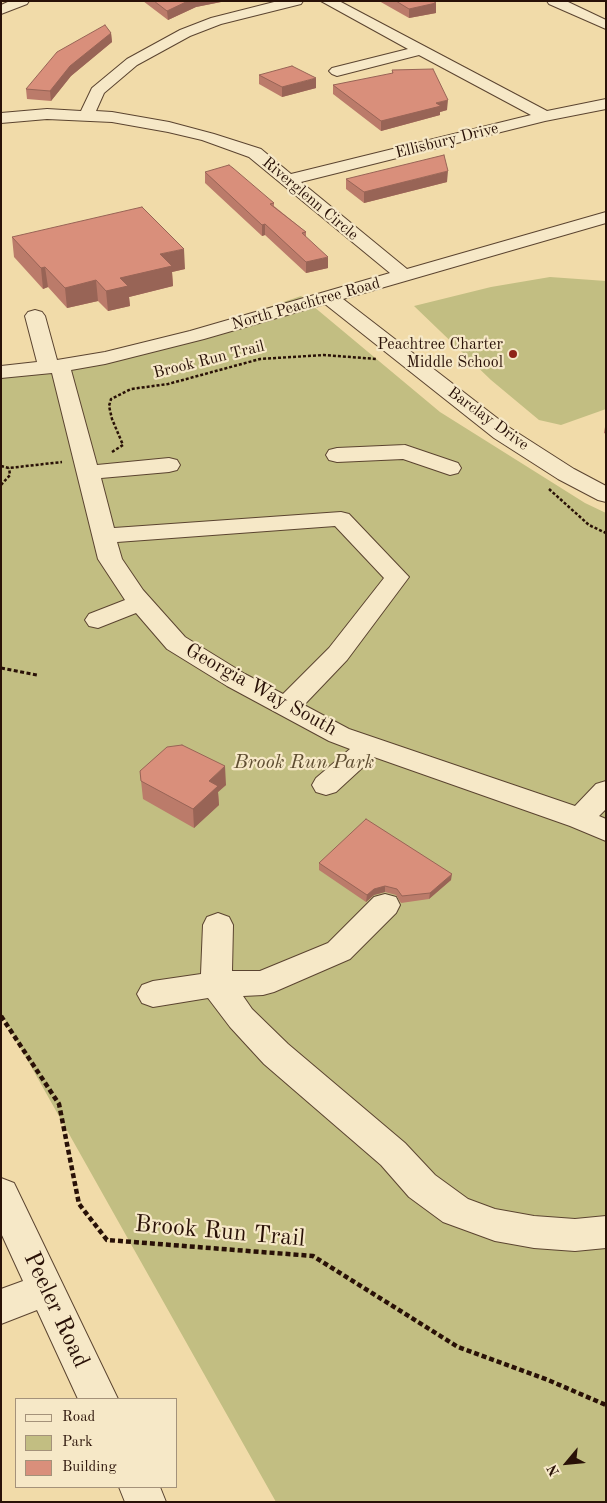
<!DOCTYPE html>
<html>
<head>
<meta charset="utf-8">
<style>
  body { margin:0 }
  #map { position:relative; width:607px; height:1503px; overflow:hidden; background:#f1dba9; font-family:"Old Standard TT",serif }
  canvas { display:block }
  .frame { position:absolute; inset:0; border:2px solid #291107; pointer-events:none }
  .legend { position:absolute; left:15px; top:1398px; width:162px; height:90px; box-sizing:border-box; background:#f6e8c7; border:1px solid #a4927a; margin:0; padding:6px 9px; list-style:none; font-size:15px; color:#291107 }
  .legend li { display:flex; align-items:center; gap:10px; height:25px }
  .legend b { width:25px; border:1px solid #a4927a }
  .north { position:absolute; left:542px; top:1438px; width:50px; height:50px; -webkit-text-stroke:4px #f6e8c7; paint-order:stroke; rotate:242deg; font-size:14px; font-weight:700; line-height:20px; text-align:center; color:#291107 }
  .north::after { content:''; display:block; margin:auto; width:18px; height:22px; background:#291107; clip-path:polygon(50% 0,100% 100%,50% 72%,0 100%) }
</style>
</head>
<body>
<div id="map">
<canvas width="607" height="1503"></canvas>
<div class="frame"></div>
<ul class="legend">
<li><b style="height:6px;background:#f6e8c7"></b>Road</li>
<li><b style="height:14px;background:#c2be82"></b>Park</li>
<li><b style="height:14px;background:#d98f7b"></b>Building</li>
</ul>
<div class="north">N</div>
</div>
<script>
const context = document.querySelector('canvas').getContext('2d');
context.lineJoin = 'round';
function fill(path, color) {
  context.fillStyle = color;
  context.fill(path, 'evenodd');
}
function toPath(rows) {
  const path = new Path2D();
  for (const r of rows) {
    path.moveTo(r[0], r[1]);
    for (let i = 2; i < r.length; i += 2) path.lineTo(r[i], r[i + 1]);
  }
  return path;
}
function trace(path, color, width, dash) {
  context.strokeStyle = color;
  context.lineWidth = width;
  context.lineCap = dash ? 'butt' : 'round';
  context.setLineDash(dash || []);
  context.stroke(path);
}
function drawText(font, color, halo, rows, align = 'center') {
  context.font = font + ' "Old Standard TT",serif';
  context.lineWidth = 4.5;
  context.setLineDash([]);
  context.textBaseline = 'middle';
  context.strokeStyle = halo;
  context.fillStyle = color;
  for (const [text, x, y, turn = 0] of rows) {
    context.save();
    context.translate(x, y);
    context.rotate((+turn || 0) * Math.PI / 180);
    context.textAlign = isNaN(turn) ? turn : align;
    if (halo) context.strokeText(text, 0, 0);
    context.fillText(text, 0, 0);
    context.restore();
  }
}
fill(toPath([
  [550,277,606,281,606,409,561,425,539,420,491,380,414,306,491,287],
  [301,296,440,412,585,503,606,513,606,1502,276,1502,1,1013,1,369,132,354]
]), '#c2be82');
const minor = toPath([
  [10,1,29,1,27,4,1,14,1,5,10,1],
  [278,1,303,1,301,4,221,24,190,36,137,65,104,93,96,111,112,112,169,122,214,134,261,149,291,174,531,115,419,55,337,76,332,74,329,71,332,68,408,49,321,1,339,1,547,111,606,99,606,109,545,121,301,182,407,269,606,212,606,223,343,299,510,428,574,469,606,486,606,502,598,500,558,479,494,438,325,304,204,339,105,364,71,370,97,465,169,458,177,460,180,465,177,470,169,472,101,478,114,528,341,512,349,514,409,577,347,660,304,705,349,729,575,806,596,784,606,781,606,809,599,816,606,819,606,841,570,826,374,757,336,792,326,795,316,792,312,785,316,778,350,749,329,741,227,686,167,649,136,613,98,628,89,626,85,620,89,614,125,600,98,559,52,373,1,378,1,366,37,362,25,316,28,312,35,310,42,312,45,316,57,360,105,352,190,331,390,273,249,157,202,140,168,132,112,122,47,119,1,123,1,113,47,109,81,111,92,88,127,59,180,30,211,18,278,1],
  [335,526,384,578,329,648,283,694,245,674,185,637,143,590,122,559,117,542,335,526],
  [547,1,566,1,606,20,606,29,549,4,547,1],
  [405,445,458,463,461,468,458,473,450,475,403,459,337,462,329,460,326,455,329,450,337,448,405,445],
  [385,894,396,897,400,905,396,913,350,959,274,992,263,995,243,996,252,1009,288,1044,405,1143,435,1175,468,1199,495,1209,534,1216,575,1219,606,1216,606,1248,575,1251,534,1248,495,1241,443,1222,409,1197,381,1165,264,1064,230,1027,208,998,153,1007,142,1003,137,994,142,985,153,981,201,974,203,925,207,917,218,913,229,917,233,925,232,971,260,971,328,943,374,897,385,894],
  [1,1178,14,1183,118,1399,78,1399,37,1310,1,1324,1,1289,23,1281,1,1233,1,1178],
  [119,1487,160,1487,166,1502,125,1502,119,1487]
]);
trace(minor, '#5b4430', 2);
trace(toPath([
  [112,452,123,445,112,419,109,406,111,399,131,389,168,384,260,359,324,355,376,359],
  [1,466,9,468,62,462],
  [1,485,10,475,9,468],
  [549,489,589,525,606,533]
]), '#291107', 2.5, [3, 2]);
trace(toPath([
  [1,668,37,675]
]), '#291107', 3, [4, 2.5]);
trace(toPath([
  [1,1016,59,1104,79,1204,107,1240,313,1256,458,1347,548,1380,606,1405]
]), '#291107', 4.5, [5, 3]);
fill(minor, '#f6e8c7');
fill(toPath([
  [143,1,226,1,196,7,168,20],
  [379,1,440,1,435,2,436,13,409,18],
  [111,33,112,42,71,76,51,101,27,99,26,89],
  [392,70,447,110,440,112,440,115,381,131,333,94,333,85,392,74],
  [259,75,316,88,282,97,259,84],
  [205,172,274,203,274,206,306,232,306,237,328,268,306,273,265,235,262,236,205,183],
  [346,179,447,182,364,203,346,189],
  [12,237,185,269,172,272,173,286,129,297,130,306,108,311,98,301,67,308,48,287,43,289,14,257],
  [606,421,606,434,604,433],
  [140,771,226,785,218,792,219,805,194,828,143,799],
  [319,863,451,880,429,899,401,903,396,895,385,892,374,895,366,902,319,870]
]), '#bb7b6a');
fill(toPath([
  [188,1,226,1,196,7,168,20,167,11],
  [436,3,436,13,409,18,409,9],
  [111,33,112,42,71,76,51,101,50,91,70,66],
  [316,78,316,88,282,97,282,87],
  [448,100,447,110,440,112,440,115,381,131,381,121,436,103],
  [448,171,447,182,364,203,364,192],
  [265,224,265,235,262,236,262,225],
  [184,249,185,269,172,272,173,286,129,297,130,306,108,311,106,291,120,278,160,254],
  [328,257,328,268,306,273,306,262],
  [45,267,48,287,43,289,41,268],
  [96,280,98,301,67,308,65,288],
  [225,766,226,785,218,792,219,805,194,828,193,809,209,781],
  [452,874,451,880,429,899,430,893],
  [385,886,385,892,374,895,366,902,367,895,374,889]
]), '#986456');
const building = toPath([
  [154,1,188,1,167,11,154,1],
  [396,1,433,1,436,3,409,9,396,1],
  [105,25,111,33,70,66,50,91,26,89,57,52,105,25],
  [292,66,316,78,282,87,259,75,292,66],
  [433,69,448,100,436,103,441,106,381,121,333,85,393,73,392,70,433,69],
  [444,155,448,171,364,192,346,179,444,155],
  [229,165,233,168,274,203,270,204,306,232,302,233,328,257,306,262,265,224,262,225,205,172,229,165],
  [142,207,184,249,160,254,172,266,120,278,128,286,106,291,96,280,65,288,45,267,41,268,12,237,142,207],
  [182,745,225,766,209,781,218,786,193,809,141,781,140,771,167,747,182,745],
  [366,819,452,874,430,893,402,896,397,889,385,886,374,889,367,895,319,863,366,819]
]);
fill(building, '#d98f7b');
trace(building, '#986456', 1);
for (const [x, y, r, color] of [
  [513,354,5,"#8f2418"]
]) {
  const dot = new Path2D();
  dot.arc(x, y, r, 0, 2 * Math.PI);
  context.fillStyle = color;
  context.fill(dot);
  trace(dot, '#f6e8c7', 2);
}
drawText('16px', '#291107', '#f6e8c7', [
  ["Ellisbury Drive",447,141,-14],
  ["Riverglenn Circle",310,199,40],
  ["North Peachtree Road",306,304,-16],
  ["Brook Run Trail",209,360,-14],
  ["Barclay Drive",488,419,36]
]);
drawText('16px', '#291107', '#f6e8c7', [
  ["Peachtree Charter",503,345],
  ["Middle School",503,363]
], 'right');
drawText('20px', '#291107', '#f6e8c7', [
  ["Georgia Way South",261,690,29]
]);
drawText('italic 20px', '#5f4e32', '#f6e8c7', [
  ["Brook Run Park",304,763]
]);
drawText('24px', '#291107', '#f6e8c7', [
  ["Brook Run Trail",220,1232,5],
  ["Peeler Road",56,1310,65]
]);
</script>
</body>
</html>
